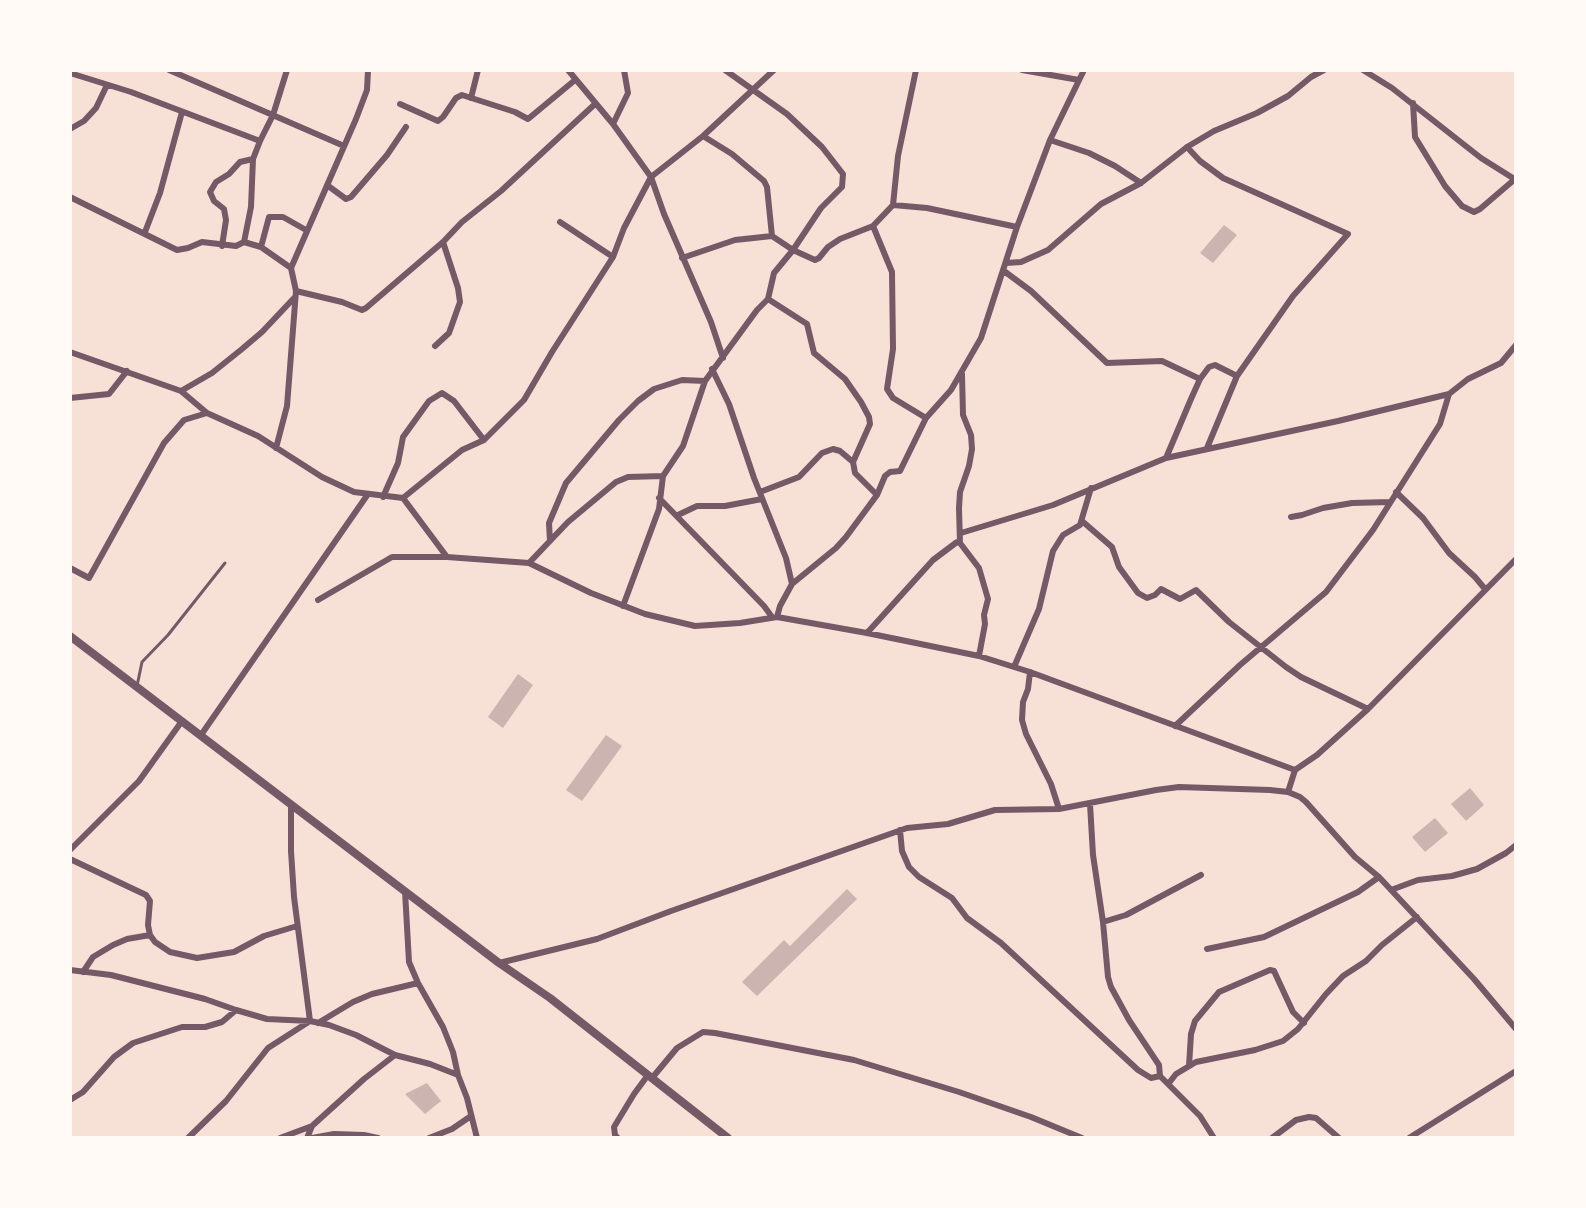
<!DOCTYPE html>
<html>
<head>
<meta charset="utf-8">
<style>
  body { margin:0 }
  #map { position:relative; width:1586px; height:1208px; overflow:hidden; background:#f7e1d7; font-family:"Archivo Narrow",sans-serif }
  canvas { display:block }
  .frame { position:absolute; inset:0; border:72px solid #fffaf5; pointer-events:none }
</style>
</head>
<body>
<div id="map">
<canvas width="1586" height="1208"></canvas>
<div class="frame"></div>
</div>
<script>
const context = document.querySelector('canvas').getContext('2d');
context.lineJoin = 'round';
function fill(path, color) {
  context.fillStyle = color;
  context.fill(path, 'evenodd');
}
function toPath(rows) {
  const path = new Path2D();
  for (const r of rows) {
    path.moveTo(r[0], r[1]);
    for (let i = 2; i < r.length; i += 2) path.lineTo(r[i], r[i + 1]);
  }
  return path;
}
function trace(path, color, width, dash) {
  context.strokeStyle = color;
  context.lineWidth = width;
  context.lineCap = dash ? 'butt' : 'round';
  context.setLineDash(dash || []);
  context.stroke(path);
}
fill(toPath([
  [1224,225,1237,235,1213,263,1200,253],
  [518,674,533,685,503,728,488,717],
  [606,735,622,746,582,801,566,790],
  [1470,788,1484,805,1466,821,1451,804],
  [1435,818,1448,833,1425,852,1412,837],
  [847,889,857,899,757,996,742,982,784,940,790,946],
  [427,1083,441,1101,425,1114,405,1094]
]), '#ccb4b1');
trace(toPath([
  [137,686,142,662,168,635,225,563]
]), '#755966', 3);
trace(toPath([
  [169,70,344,146],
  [568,70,613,124,651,177,664,214,711,322,723,358],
  [1022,70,1079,80],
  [1363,70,1392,88,1481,158,1516,180],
  [70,73,131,92,260,141,253,159,251,207,244,242],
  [471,98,478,70],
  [1413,103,1415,137,1445,186,1462,206,1474,212,1480,209,1515,179],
  [400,104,438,121,443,117,456,98,462,95,515,112,528,119,575,80],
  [613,124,628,93,624,70],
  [70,129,84,121,96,108,107,85],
  [703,136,732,154,764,181,767,187,772,236],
  [1050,140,1089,153,1115,166,1141,183],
  [260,141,273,115,287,70],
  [1187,147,1200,161,1223,178,1348,234,1293,296,1237,376,1207,448],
  [327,185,346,199,351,197,387,155,406,127],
  [70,197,177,250,188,248,202,242,236,246,244,242,261,247,291,268],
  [893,205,898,156,916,70],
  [560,222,613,257],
  [873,226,892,272,893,349,887,389,893,398,926,418],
  [145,232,160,193,182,112],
  [222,246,226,220,224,209,214,201,210,192,216,182,229,174,240,162,253,159],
  [261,247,269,217,283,217,306,230],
  [682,258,735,240,772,236,793,250,815,260,819,258,828,247,840,239,873,226,893,205,927,208,1017,227],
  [1006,263,1021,262,1048,250,1101,204,1141,183,1187,147,1214,131,1257,113,1288,96,1311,77,1324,70],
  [1004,271,1031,291,1107,363,1162,361,1200,379],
  [296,291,342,302,362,310,366,308,443,242,462,222,501,191,595,104],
  [768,299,807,324,814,353,845,379,861,402,869,417,870,424,853,462],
  [435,346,449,333,460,302,458,288,443,242],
  [70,352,181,391,207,413,258,436,322,477,354,492,403,498,447,557,529,563,591,593,645,614,695,626,740,623,777,617,867,633,979,656,1030,672,1295,770],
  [712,369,729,404,754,478,786,558,792,584,780,606,777,617],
  [962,374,963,415,971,435,972,449,969,466,960,492,959,508,960,543,979,568,988,599,984,615,985,624,979,656],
  [181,391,212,373,242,349,262,332,295,297],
  [70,398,109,394,127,371],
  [276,448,287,406,296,291,291,268,356,119,367,90,368,70],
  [1166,458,1191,399,1200,379,1209,367,1215,365,1237,376],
  [760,492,799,477,822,453,833,449,840,451,853,462,855,473,877,495],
  [1396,492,1423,518,1449,553,1475,577,1485,589],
  [383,497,398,463,403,437,429,401,442,393,454,401,484,440],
  [403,498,462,450,484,440,524,400,552,352,613,257,624,228,651,177,703,136,774,70],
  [659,498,764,606,772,617],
  [678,515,697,506,725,506,762,499],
  [1291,517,1302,515,1323,508,1352,503,1390,502],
  [1082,521,1112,547,1119,567,1138,593,1147,598,1155,595,1161,589,1180,599,1196,590,1229,622,1286,667,1301,677,1368,709],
  [961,533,1053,505,1166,458,1338,421,1449,394,1468,379,1501,363,1516,345],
  [550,541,549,523,566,483,619,420,638,401,654,389,682,380,705,381],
  [529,563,568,522,616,482,628,477,663,476],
  [70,568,89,578,164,443,184,420,207,413],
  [792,584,836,548,846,537,877,495,885,476,890,472,900,471,926,418,951,390,981,338,1017,227,1050,140,1084,70],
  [318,600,392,557,447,557],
  [623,606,659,509,663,476,683,446,705,381,757,310,768,299,774,273,793,250,821,208,842,187,843,174,822,147,787,114,725,70],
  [867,633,933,560,957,542,960,543],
  [1014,667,1039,609,1053,551,1063,535,1080,525,1091,488],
  [1030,672,1028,689,1023,702,1022,720,1026,734,1051,784,1059,809],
  [1175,726,1240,665,1326,592,1373,530,1440,424,1449,394],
  [201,735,368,494],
  [1288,792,1295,770,1317,755,1368,709,1516,559],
  [1090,804,1093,855,1103,922,1108,977,1111,987,1129,1020,1159,1065,1160,1076,1200,1116,1214,1138],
  [900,830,902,851,909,867,919,877,952,898,967,918,1001,943,1138,1070,1151,1078,1160,1076],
  [70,850,139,781,182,721],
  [70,859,146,895,150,901,148,925,150,935,155,942,170,952,197,958,234,952,264,936,297,926],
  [1391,890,1418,880,1452,876,1477,869,1506,853,1516,845],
  [405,891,409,962,418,983,443,1027,453,1052,458,1075,467,1098,477,1138],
  [1103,922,1126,915,1201,875],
  [1207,949,1264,937,1358,892,1379,877],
  [499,963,597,939,671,911,907,828,948,824,995,810,1059,809,1156,790,1179,787,1270,790,1288,792,1300,797,1306,802,1355,857,1379,877,1474,979,1516,1029],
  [70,970,111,975,205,999,236,1010],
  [83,972,93,957,113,945,127,939,150,935],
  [318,1023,353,1002,372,994,418,983],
  [1189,1066,1191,1034,1195,1021,1219,992,1270,970,1274,971,1293,1012,1304,1023],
  [652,1078,677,1048,703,1032,715,1033,854,1060,959,1092,1031,1117,1082,1138],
  [1169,1083,1176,1074,1196,1062,1255,1050,1283,1041,1298,1029,1326,994,1343,976,1366,961,1382,945,1417,917],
  [70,1100,83,1092,114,1057,133,1043,182,1027,205,1027,222,1022,236,1010,267,1019,310,1021,329,1025,356,1035,395,1055,430,1064,458,1075],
  [188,1138,226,1101,268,1048,310,1021,294,897,291,851,291,804],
  [280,1138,312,1126],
  [307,1138,312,1126,364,1079,395,1055],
  [312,1138,334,1134,364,1135,378,1138],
  [429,1138,452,1129,471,1116],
  [618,1138,615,1135,614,1127,634,1094,648,1075],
  [1272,1138,1296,1120,1309,1117,1316,1118,1339,1138],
  [1409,1138,1516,1071]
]), '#755966', 6);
trace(toPath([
  [70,636,499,963,550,998,728,1138]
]), '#755966', 8);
</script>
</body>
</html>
